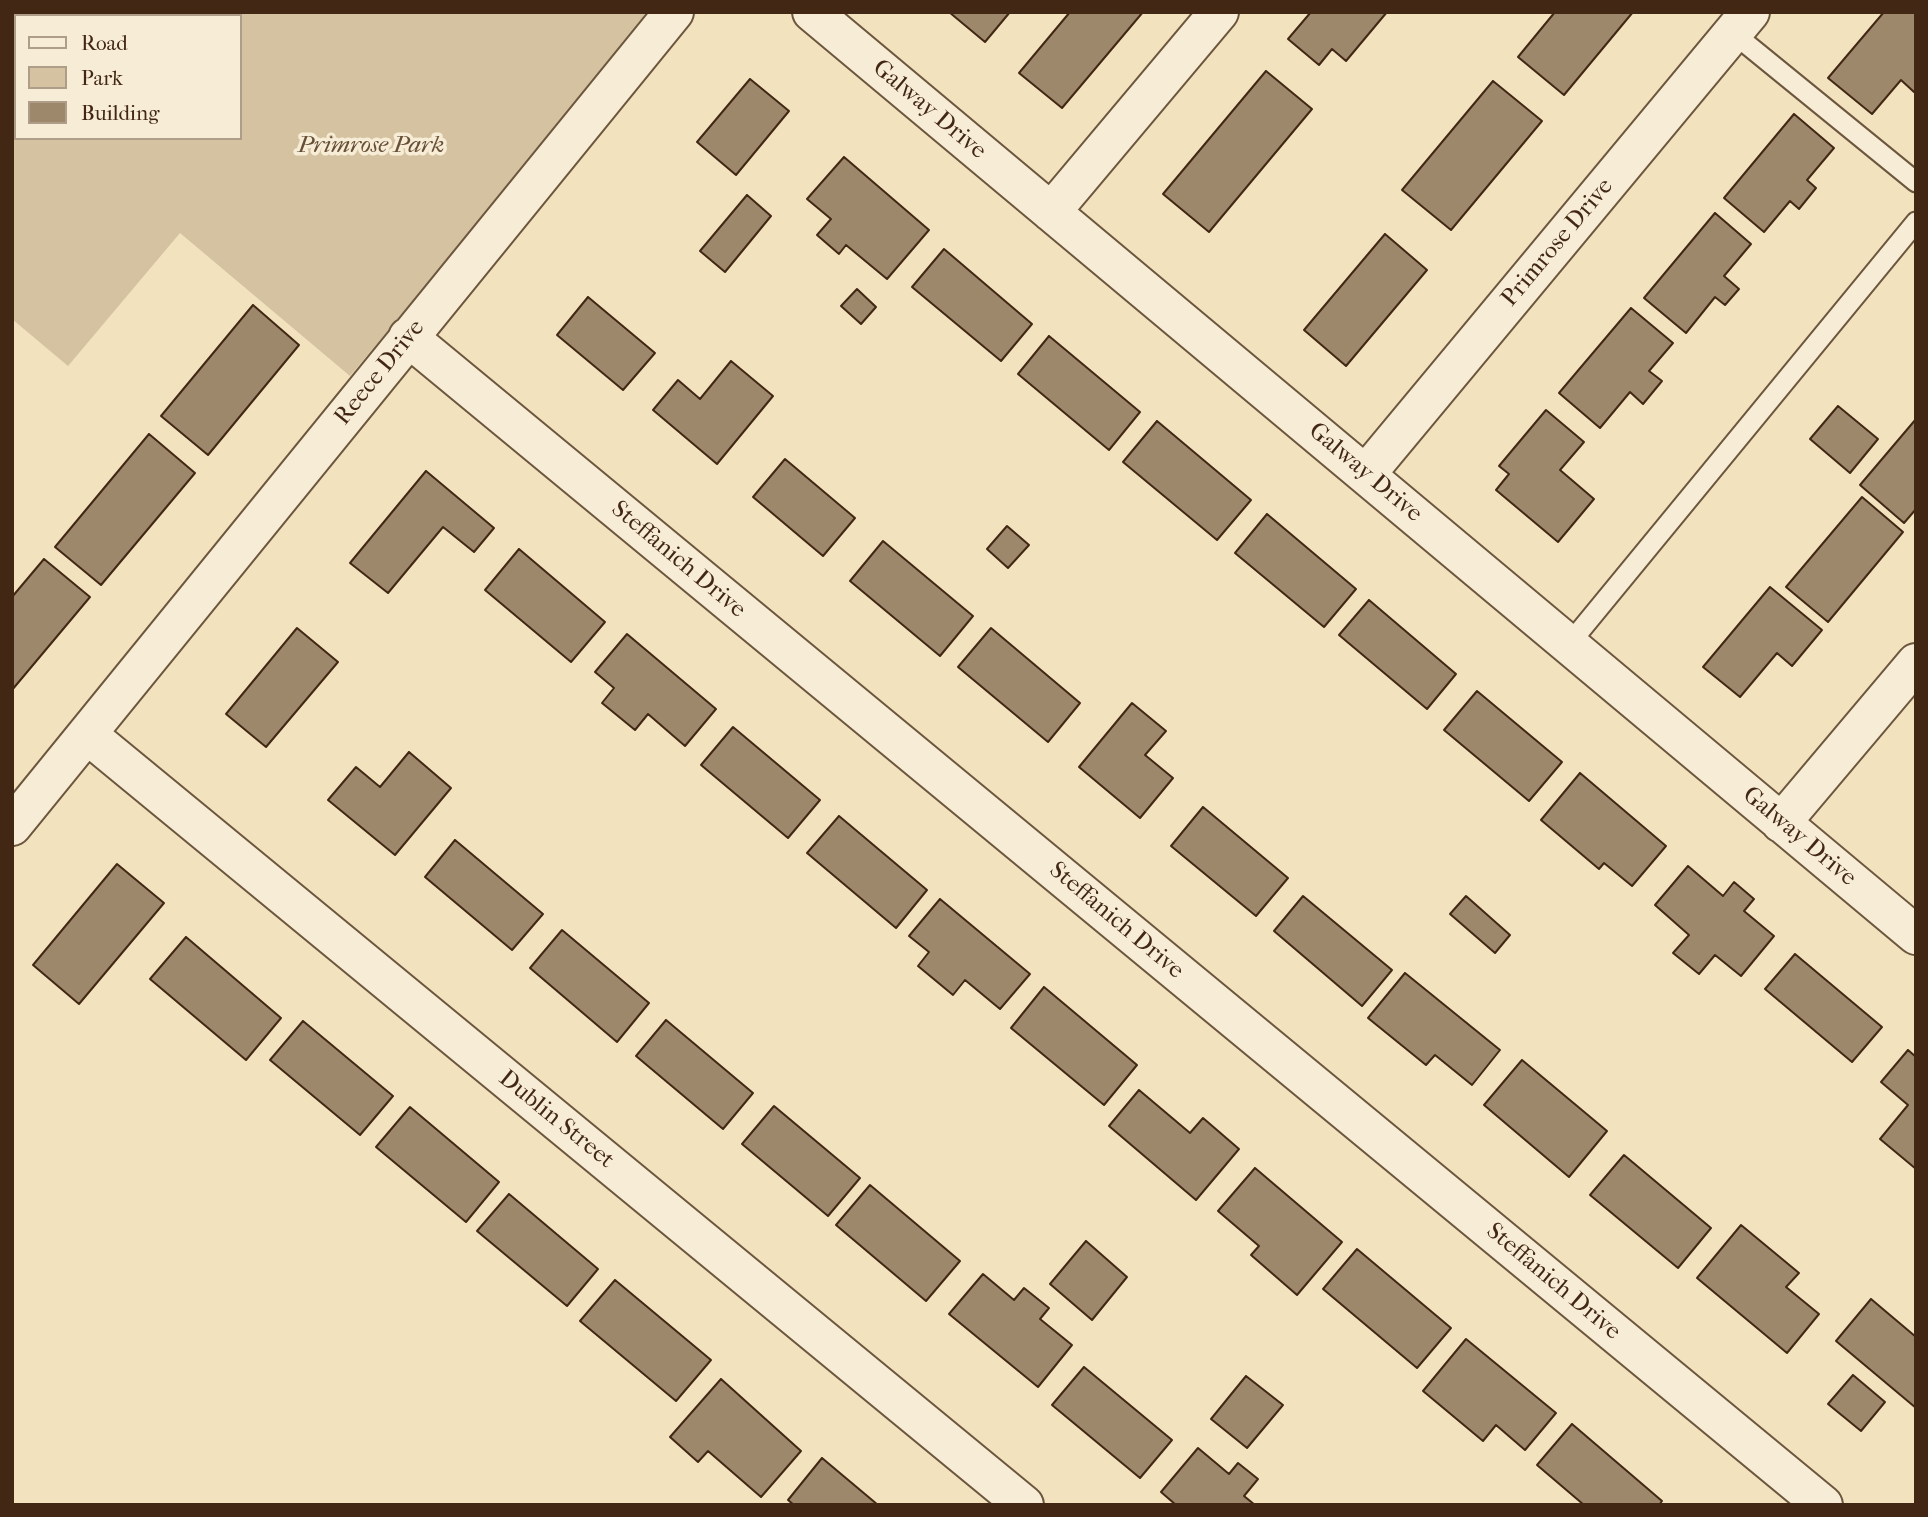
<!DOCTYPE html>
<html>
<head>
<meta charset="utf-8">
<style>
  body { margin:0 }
  #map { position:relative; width:1928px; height:1517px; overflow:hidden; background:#f2e2be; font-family:"IM FELL French Canon",serif }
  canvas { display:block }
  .frame { position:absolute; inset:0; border:14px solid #412714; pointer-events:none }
  .legend { position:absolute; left:14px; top:14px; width:228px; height:126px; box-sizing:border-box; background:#f7ecd5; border:2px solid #ae9d88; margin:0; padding:9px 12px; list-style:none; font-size:21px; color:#412714 }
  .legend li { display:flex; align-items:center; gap:14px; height:35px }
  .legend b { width:35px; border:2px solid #ae9d88 }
</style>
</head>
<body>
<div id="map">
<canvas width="1928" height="1517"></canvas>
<div class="frame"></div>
<ul class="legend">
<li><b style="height:9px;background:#f7ecd5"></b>Road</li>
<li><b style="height:19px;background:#d4c2a1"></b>Park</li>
<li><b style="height:19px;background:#9d886c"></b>Building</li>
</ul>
</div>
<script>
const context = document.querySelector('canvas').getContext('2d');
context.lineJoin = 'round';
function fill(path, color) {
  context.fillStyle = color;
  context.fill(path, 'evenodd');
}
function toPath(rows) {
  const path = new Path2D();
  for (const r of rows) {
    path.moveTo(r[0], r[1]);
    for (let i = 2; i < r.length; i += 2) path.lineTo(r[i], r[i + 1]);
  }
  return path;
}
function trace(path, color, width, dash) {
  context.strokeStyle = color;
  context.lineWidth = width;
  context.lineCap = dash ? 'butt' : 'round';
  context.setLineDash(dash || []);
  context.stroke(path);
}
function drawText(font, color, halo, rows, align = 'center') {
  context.font = font + ' "IM FELL French Canon",serif';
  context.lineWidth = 7;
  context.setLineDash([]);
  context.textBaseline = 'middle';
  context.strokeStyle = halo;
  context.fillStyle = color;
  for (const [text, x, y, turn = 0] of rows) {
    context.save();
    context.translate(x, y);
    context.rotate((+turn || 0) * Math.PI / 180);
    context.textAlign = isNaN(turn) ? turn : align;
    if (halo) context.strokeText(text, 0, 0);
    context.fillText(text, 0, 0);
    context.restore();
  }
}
fill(toPath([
  [14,12,655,12,350,376,180,233,68,366,12,319],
  [16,16,240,16,240,138,16,138]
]), '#d4c2a1');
const building = toPath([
  [949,12,1010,12,985,42,949,12],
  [1070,12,1143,12,1062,108,1019,73,1070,12],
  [1311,12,1387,12,1346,61,1332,49,1319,65,1288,39,1311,12],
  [1555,12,1633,12,1564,95,1518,57,1555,12],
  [1884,12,1916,12,1916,90,1914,92,1901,80,1872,114,1828,78,1884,12],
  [1266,71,1312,109,1209,232,1163,194,1266,71],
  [750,79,789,111,736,175,697,142,750,79],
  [1493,81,1542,121,1451,230,1402,190,1493,81],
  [1794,114,1834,148,1807,180,1816,188,1799,209,1790,201,1764,232,1724,198,1794,114],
  [844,157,929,230,887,279,846,245,839,254,817,235,831,219,807,199,844,157],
  [747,195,771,216,725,272,700,251,747,195],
  [1715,213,1751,244,1724,276,1739,289,1725,305,1715,297,1686,333,1644,298,1715,213],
  [1385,234,1427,270,1346,366,1304,330,1385,234],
  [944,249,1032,324,1001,361,912,287,944,249],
  [857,289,876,307,861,324,841,306,857,289],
  [588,297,655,353,623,390,557,335,588,297],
  [253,305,299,345,208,455,161,416,253,305],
  [1631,308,1673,343,1649,371,1662,381,1643,404,1630,392,1600,428,1559,393,1631,308],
  [1049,336,1140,412,1109,450,1018,374,1049,336],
  [731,361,773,396,717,464,653,410,678,380,700,399,731,361],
  [1838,406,1878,439,1850,473,1810,439,1838,406],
  [1546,410,1584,442,1560,470,1594,499,1558,542,1496,490,1509,474,1499,466,1546,410],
  [1916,419,1916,509,1904,523,1860,485,1916,419],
  [1157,421,1251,500,1217,540,1123,462,1157,421],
  [149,434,195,473,101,585,55,547,149,434],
  [785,459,855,518,823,556,753,497,785,459],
  [426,471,494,528,474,552,443,527,388,593,350,563,426,471],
  [1862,497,1903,532,1828,622,1786,587,1862,497],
  [1267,514,1356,589,1324,627,1235,553,1267,514],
  [1007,526,1029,545,1008,568,987,549,1007,526],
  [883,541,973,616,940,656,850,581,883,541],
  [519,549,605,622,571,662,485,590,519,549],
  [44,559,90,597,12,690,12,597,44,559],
  [1770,587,1822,630,1792,666,1777,653,1740,697,1703,667,1770,587],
  [1369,600,1456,674,1427,709,1339,635,1369,600],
  [297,628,338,662,266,747,226,714,297,628],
  [991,628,1080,703,1048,742,958,667,991,628],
  [627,634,716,709,685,746,648,714,635,730,602,703,614,688,595,672,627,634],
  [1477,691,1562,762,1529,801,1444,730,1477,691],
  [1132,703,1166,731,1145,755,1173,778,1140,818,1079,767,1132,703],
  [733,727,820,800,788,838,701,765,733,727],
  [409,752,451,788,395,855,328,800,356,767,380,787,409,752],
  [1580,773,1666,846,1632,886,1604,863,1599,869,1541,820,1580,773],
  [1203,807,1288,878,1256,916,1171,846,1203,807],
  [839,816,927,890,896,928,807,853,839,816],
  [455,840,543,914,512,950,425,877,455,840],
  [117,864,164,903,79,1004,33,965,117,864],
  [1688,866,1723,896,1734,882,1754,899,1744,911,1774,936,1741,976,1715,955,1699,974,1673,953,1689,935,1655,905,1688,866],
  [1303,896,1392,970,1362,1006,1274,931,1303,896],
  [1466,896,1510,935,1495,953,1450,914,1466,896],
  [940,899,1030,974,1000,1009,965,980,953,995,918,966,929,952,909,936,940,899],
  [562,930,649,1003,617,1042,530,968,562,930],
  [186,937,281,1018,246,1060,150,979,186,937],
  [1795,954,1882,1027,1852,1062,1765,989,1795,954],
  [1405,973,1500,1050,1472,1085,1435,1055,1426,1065,1368,1018,1405,973],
  [1044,987,1137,1065,1104,1105,1011,1028,1044,987],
  [666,1020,753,1093,723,1129,636,1056,666,1020],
  [303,1021,393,1096,360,1135,270,1060,303,1021],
  [1908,1050,1916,1057,1916,1169,1880,1139,1908,1105,1881,1082,1908,1050],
  [1522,1060,1607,1131,1569,1177,1484,1105,1522,1060],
  [1139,1090,1190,1133,1203,1118,1239,1149,1196,1200,1109,1126,1139,1090],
  [774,1106,860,1178,828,1216,742,1144,774,1106],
  [410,1107,499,1182,466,1222,376,1147,410,1107],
  [1624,1155,1711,1228,1678,1268,1590,1195,1624,1155],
  [1255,1168,1342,1242,1297,1295,1251,1255,1259,1246,1218,1211,1255,1168],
  [870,1185,960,1261,926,1301,836,1225,870,1185],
  [509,1194,598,1269,567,1306,477,1231,509,1194],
  [1741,1225,1799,1273,1786,1287,1819,1314,1787,1353,1697,1278,1741,1225],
  [1086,1241,1127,1277,1092,1320,1050,1284,1086,1241],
  [1357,1249,1451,1328,1417,1368,1323,1289,1357,1249],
  [983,1274,1014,1300,1024,1288,1049,1308,1040,1319,1072,1345,1038,1387,949,1314,983,1274],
  [615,1280,711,1360,676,1401,580,1321,615,1280],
  [1871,1299,1916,1337,1916,1408,1836,1341,1871,1299],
  [1466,1339,1556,1413,1525,1450,1496,1425,1483,1441,1423,1391,1466,1339],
  [1084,1367,1172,1440,1140,1478,1052,1405,1084,1367],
  [1853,1375,1885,1402,1861,1431,1828,1404,1853,1375],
  [1246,1376,1283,1405,1247,1448,1211,1419,1246,1376],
  [721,1379,801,1451,761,1497,708,1451,698,1462,670,1437,721,1379],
  [1572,1424,1662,1501,1659,1505,1584,1505,1537,1465,1572,1424],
  [1198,1448,1229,1474,1238,1463,1258,1479,1244,1496,1255,1505,1176,1505,1161,1492,1198,1448],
  [822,1458,878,1505,794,1505,788,1500,822,1458]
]);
fill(building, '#9d886c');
trace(building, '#412714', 2);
const lane = toPath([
  [1733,33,1916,182],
  [1570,643,1916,222]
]);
const street = toPath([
  [812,12,1916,935],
  [1051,212,1219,12],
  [408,337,1823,1505],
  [1366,474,1750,12],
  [88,735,1024,1505],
  [1781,823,1916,663],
  [12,826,674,12]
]);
trace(lane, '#6d563e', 23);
trace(street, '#6d563e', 42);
trace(lane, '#f7ecd5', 19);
trace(street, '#f7ecd5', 38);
drawText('24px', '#412714', '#f7ecd5', [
  ["Galway Drive",929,110,40],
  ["Primrose Drive",1558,243,-50],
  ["Reece Drive",380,373,-51],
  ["Galway Drive",1365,473,40],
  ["Steffanich Drive",678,560,40],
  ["Galway Drive",1799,837,40],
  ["Steffanich Drive",1116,921,40],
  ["Dublin Street",556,1120,39],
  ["Steffanich Drive",1553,1282,40]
]);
drawText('italic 24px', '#664e37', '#f7ecd5', [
  ["Primrose Park",371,146]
]);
</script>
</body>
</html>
